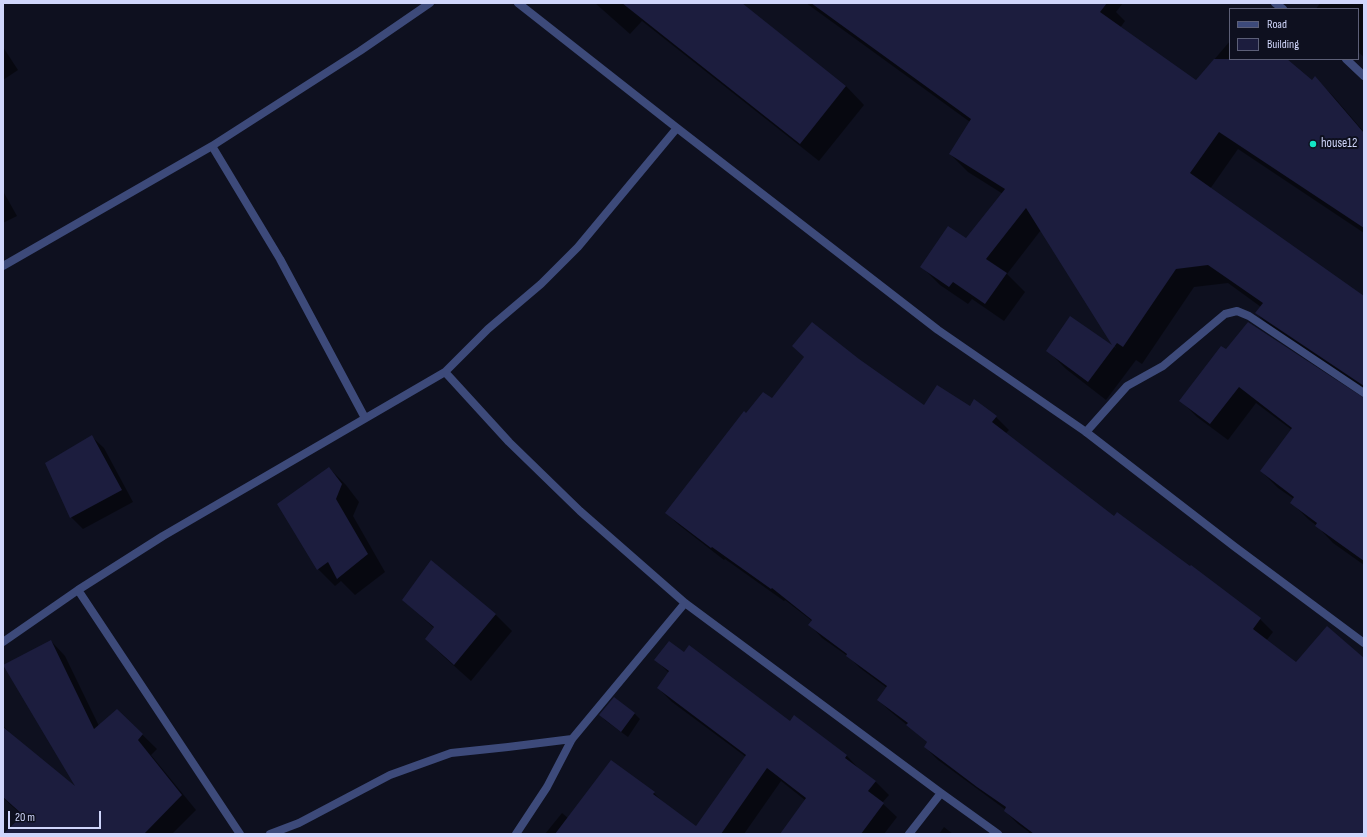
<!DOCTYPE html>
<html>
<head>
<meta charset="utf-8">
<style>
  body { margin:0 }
  #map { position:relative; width:1367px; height:837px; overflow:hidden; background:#0e101f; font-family:"Sofia Sans Condensed",sans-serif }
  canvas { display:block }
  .frame { position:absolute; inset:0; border:4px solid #d0d6fb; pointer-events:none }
  .legend { position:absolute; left:1229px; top:8px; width:130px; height:52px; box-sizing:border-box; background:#0e101f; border:1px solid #5c5f77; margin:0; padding:5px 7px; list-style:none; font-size:12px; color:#d0d6fb }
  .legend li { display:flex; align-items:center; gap:8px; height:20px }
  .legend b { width:20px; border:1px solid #5c5f77 }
  .scale { position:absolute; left:8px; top:811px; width:93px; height:18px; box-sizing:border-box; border:2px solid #d0d6fb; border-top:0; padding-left:5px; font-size:12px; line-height:14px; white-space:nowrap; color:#d0d6fb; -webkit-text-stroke:3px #0e101f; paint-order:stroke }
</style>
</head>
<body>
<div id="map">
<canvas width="1367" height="837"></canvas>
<div class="frame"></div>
<ul class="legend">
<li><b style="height:5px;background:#3d4a7a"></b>Road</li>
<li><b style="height:11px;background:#1c1d3e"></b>Building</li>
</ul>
<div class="scale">20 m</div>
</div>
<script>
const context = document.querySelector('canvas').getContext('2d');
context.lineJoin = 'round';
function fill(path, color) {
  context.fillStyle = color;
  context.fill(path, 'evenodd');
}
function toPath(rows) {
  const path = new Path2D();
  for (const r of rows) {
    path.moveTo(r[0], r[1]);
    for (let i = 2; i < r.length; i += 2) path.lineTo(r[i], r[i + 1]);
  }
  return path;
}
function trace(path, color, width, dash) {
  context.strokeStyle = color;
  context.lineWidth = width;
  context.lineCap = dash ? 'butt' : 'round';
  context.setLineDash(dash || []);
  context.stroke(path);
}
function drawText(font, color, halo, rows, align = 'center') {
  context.font = font + ' "Sofia Sans Condensed",sans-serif';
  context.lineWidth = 4;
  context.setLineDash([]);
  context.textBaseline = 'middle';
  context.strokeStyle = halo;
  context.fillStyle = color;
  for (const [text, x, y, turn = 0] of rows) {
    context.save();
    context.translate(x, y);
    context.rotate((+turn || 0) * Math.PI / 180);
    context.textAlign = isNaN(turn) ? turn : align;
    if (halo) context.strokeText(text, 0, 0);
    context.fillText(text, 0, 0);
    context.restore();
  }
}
fill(toPath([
  [595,3,743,3,742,4,846,86,864,105,819,161,642,21,630,34],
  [806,3,1123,3,1116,12,1125,21,1120,28,1196,81,1230,41,1230,59,1285,59,1312,82,1315,78,1333,96,1364,132,1364,233,1238,149,1210,189,1364,297,1364,391,1274,331,1256,313,1261,307,1228,283,1194,287,1142,364,1136,360,1106,400,1066,369,1048,351,1070,317,1116,348,1041,230,1007,274,1025,292,1004,321,972,299,968,304,940,285,922,267,967,240,1003,194,968,172,950,154,970,122],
  [1320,3,1364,3,1364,57,1358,52,1358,9,1316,9],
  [3,47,18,70,3,80],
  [3,191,17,216,3,223],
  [793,346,858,360,924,406,970,407,996,417,1009,430,1006,433,1114,517,1190,567,1191,566,1260,619,1273,632,1266,641,1296,663,1364,659,1364,834,1028,834,1029,832,1018,824,1005,811,1006,810,938,760,925,747,928,743,907,725,891,712,878,700,887,688,860,668,849,657,822,638,810,625,812,621,785,600,784,601,725,559,724,560,679,525,666,513,746,414,772,400,805,358],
  [1226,351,1364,399,1364,565,1333,543,1317,526,1308,519,1291,502,1294,499,1278,488,1261,471,1292,430,1256,403,1228,440,1197,417,1181,401],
  [92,437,104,448,133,502,83,529,71,517],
  [329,468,346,485,359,502,353,516,385,572,355,595,341,581,335,586,318,569],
  [403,600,495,614,512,631,471,681,443,656,426,639,434,628],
  [51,641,65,656,99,726,117,710,157,749,151,755,196,810,172,834,4,834,23,816,3,798,3,726,85,803],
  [656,660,790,722,795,716,847,756,860,770,875,781,889,795,882,803,897,817,884,834,793,834,805,800,781,781,744,834,545,834,562,813,568,818,611,761,654,793,666,805,697,828,746,757,672,702,658,688,669,673],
  [614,699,635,714,640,719,628,737,606,721,600,715],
  [944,827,953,834,939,834]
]), '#0007');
fill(toPath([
  [622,3,742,3,846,86,800,144],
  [811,3,1107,3,1100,12,1196,80,1214,59,1287,59,1312,80,1315,76,1364,133,1364,228,1219,132,1190,173,1364,296,1364,386,1255,313,1263,303,1208,265,1176,269,1123,347,1117,343,1088,382,1046,351,1070,316,1112,345,1026,208,986,259,1007,273,985,304,953,282,949,287,920,267,948,226,966,238,1005,189,949,154,971,119],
  [812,322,859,359,924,405,937,385,970,406,974,399,997,416,992,422,1114,516,1117,512,1190,566,1191,565,1261,618,1253,629,1296,662,1327,626,1364,658,1364,834,1034,834,1004,811,1006,807,977,787,924,747,927,742,906,725,908,723,877,700,887,686,846,656,847,654,808,625,812,620,772,588,771,589,712,547,711,548,665,513,744,411,746,413,763,392,772,398,804,357,792,346],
  [1248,322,1364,398,1364,561,1315,526,1317,523,1290,503,1294,497,1260,471,1292,428,1239,387,1210,424,1179,401,1221,346,1226,349],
  [92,435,122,490,70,518,45,463],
  [329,467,342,484,336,499,368,554,337,579,328,562,317,570,277,504],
  [431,560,496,614,454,665,425,639,434,627,402,600],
  [51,640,94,729,117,709,143,734,138,740,182,795,144,834,3,834,23,815,3,797,3,727,75,786,3,665],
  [669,641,684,652,689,645,790,721,794,715,847,755,845,758,876,781,868,791,884,803,861,834,780,834,806,798,767,768,721,834,555,834,611,760,655,792,653,794,696,826,746,755,657,688,669,671,654,660],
  [614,697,635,713,621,732,599,715]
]), '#1c1d3e');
trace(toPath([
  [1086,432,1127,386,1163,366,1225,314,1237,311,1249,316,1364,393]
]), '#3d4a7a', 8);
trace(toPath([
  [518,3,677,128,938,330,1086,432,1235,547,1364,643],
  [1275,3,1283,9],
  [1346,59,1364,76],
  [212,146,280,259,365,418],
  [3,266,212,146,360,51,430,3],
  [445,372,509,442,580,511,685,603,941,793,998,834],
  [78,590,240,834],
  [3,642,78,590,163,536,445,372,488,329,541,284,578,247,677,128],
  [270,834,299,823,390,775,451,753,508,747,572,739],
  [516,834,547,787,572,739,685,603],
  [909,834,941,793]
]), '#3d4a7a', 8);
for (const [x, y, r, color] of [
  [1313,144,4,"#13e4c6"]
]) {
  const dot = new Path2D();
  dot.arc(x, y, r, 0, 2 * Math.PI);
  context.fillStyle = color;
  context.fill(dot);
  trace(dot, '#0e101f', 1.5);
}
drawText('13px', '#d0d6fb', '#0e101f', [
  ["house12",1321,144]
], 'left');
</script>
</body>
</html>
